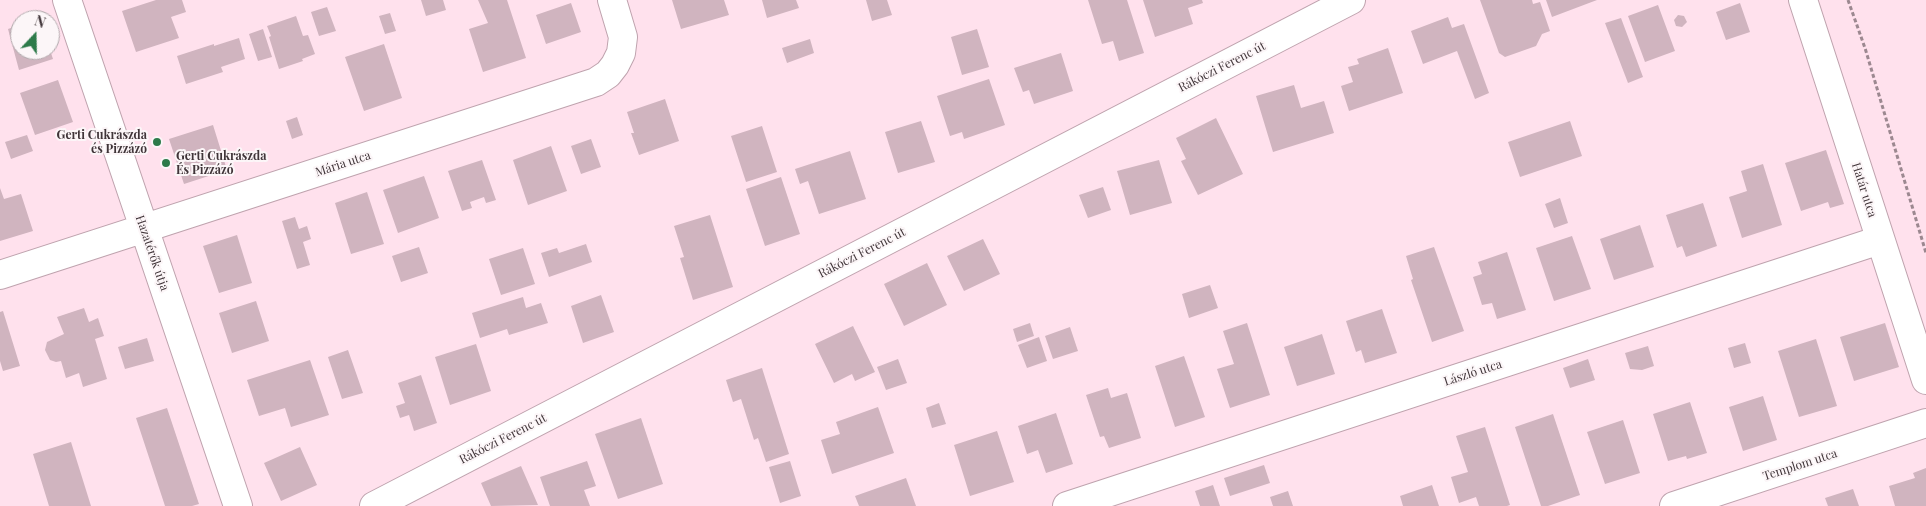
<!DOCTYPE html>
<html>
<head>
<meta charset="utf-8">
<style>
  body { margin:0 }
  #map { position:relative; width:1926px; height:506px; overflow:hidden; background:#ffe1ed; font-family:"Playfair Display",serif }
  canvas { display:block }
  .north { position:absolute; left:10px; top:10px; width:50px; height:50px; box-sizing:border-box; background:#fcf6f8; border:1px solid #b1a9ac; border-radius:50%; rotate:21deg; font-size:14px; font-weight:700; line-height:20px; text-align:center; color:#403539 }
  .north::after { content:''; display:block; margin:auto; width:18px; height:22px; background:#2d7a4a; clip-path:polygon(50% 0,100% 100%,50% 72%,0 100%) }
</style>
</head>
<body>
<div id="map">
<canvas width="1926" height="506"></canvas>
<div class="north">N</div>
</div>
<script>
const context = document.querySelector('canvas').getContext('2d');
context.lineJoin = 'round';
function fill(path, color) {
  context.fillStyle = color;
  context.fill(path, 'evenodd');
}
function toPath(rows) {
  const path = new Path2D();
  for (const r of rows) {
    path.moveTo(r[0], r[1]);
    for (let i = 2; i < r.length; i += 2) path.lineTo(r[i], r[i + 1]);
  }
  return path;
}
function trace(path, color, width, dash) {
  context.strokeStyle = color;
  context.lineWidth = width;
  context.lineCap = dash ? 'butt' : 'round';
  context.setLineDash(dash || []);
  context.stroke(path);
}
function drawText(font, color, halo, rows, align = 'center') {
  context.font = font + ' "Playfair Display",serif';
  context.lineWidth = 4;
  context.setLineDash([]);
  context.textBaseline = 'middle';
  context.strokeStyle = halo;
  context.fillStyle = color;
  for (const [text, x, y, turn = 0] of rows) {
    context.save();
    context.translate(x, y);
    context.rotate((+turn || 0) * Math.PI / 180);
    context.textAlign = isNaN(turn) ? turn : align;
    if (halo) context.strokeText(text, 0, 0);
    context.fillText(text, 0, 0);
    context.restore();
  }
}
fill(toPath([
  [156,0,182,0,186,12,171,17,179,38,136,52,122,11],
  [421,0,443,0,446,10,426,16],
  [478,0,507,0,526,58,483,72,469,29,488,23],
  [672,0,724,0,729,15,681,29],
  [762,0,796,0,799,8,767,18],
  [866,0,887,0,892,15,872,21],
  [1088,0,1127,0,1144,53,1119,61,1113,41,1102,44],
  [1143,0,1202,0,1203,3,1188,8,1193,24,1155,37],
  [1480,0,1532,0,1533,4,1540,2,1550,31,1542,34,1536,46,1505,57,1499,53],
  [1546,0,1597,0,1552,17],
  [571,3,581,32,546,44,536,15],
  [1740,3,1750,32,1726,40,1716,12],
  [1658,5,1675,51,1645,62,1628,16],
  [327,7,336,31,319,36,311,12],
  [390,13,396,31,385,34,379,16],
  [1678,15,1684,16,1687,22,1682,27,1676,26,1674,20],
  [296,16,303,36,308,35,315,54,302,59,303,61,279,69,269,37,271,36,267,26],
  [1448,17,1452,28,1464,24,1489,93,1475,99,1457,51,1423,64,1411,31],
  [1621,18,1643,77,1628,83,1605,23],
  [20,25,20,50,50,50,53,59,19,70,8,29],
  [263,29,272,57,258,61,249,34],
  [977,29,989,67,962,75,951,37],
  [239,38,245,59,221,67,223,72,186,84,177,56,214,44,214,46],
  [810,39,814,53,787,63,782,48],
  [384,44,402,98,364,111,345,57],
  [1388,48,1403,93,1349,111,1341,86,1353,82,1348,67,1359,64,1357,59],
  [1061,53,1073,91,1034,104,1029,90,1023,92,1014,68],
  [989,79,1005,125,964,139,962,132,950,136,937,96],
  [58,80,73,122,35,135,20,93],
  [1294,85,1301,108,1324,101,1334,133,1273,152,1256,96],
  [665,99,679,141,639,155,631,133,634,133,627,112],
  [297,117,303,135,292,139,286,121],
  [1216,118,1243,174,1198,195,1181,161,1186,159,1176,138],
  [921,121,935,162,898,173,885,132],
  [1570,121,1582,156,1520,177,1508,142],
  [213,125,227,170,184,184,169,139],
  [762,126,777,172,746,182,731,136],
  [27,135,33,151,11,159,5,142],
  [591,139,601,167,581,174,571,146],
  [551,146,567,191,528,205,513,160],
  [1826,150,1844,204,1830,208,1828,202,1801,211,1785,163],
  [850,151,866,199,819,214,808,181,800,184,795,169],
  [482,160,496,200,486,203,484,197,470,202,472,208,462,211,448,171],
  [1159,160,1172,203,1130,215,1117,171],
  [1763,164,1782,225,1742,238,1729,197,1747,191,1741,171],
  [424,176,439,218,398,233,383,190],
  [781,177,800,234,765,246,746,189],
  [1103,187,1111,210,1088,218,1079,195],
  [0,188,4,199,21,194,33,231,0,241],
  [367,192,384,244,351,254,335,203],
  [1560,198,1568,223,1554,228,1545,204],
  [1703,203,1717,246,1686,257,1682,246,1677,248,1666,215],
  [710,215,733,287,693,300,680,258,684,257,674,226],
  [295,217,299,229,307,226,311,239,303,242,310,265,297,269,282,221],
  [1640,225,1654,267,1614,280,1600,239],
  [237,235,252,283,219,293,203,246],
  [1572,236,1591,289,1554,301,1536,248],
  [983,239,1000,274,964,291,947,256],
  [586,244,592,262,549,277,541,253,557,248,559,253],
  [419,247,428,273,401,282,392,256],
  [1434,247,1464,331,1432,342,1411,280,1413,279,1406,256],
  [523,248,535,284,501,295,489,259],
  [1507,252,1526,310,1497,319,1492,303,1482,305,1473,277,1482,274,1478,262],
  [927,263,947,305,904,326,884,284],
  [1210,285,1218,308,1189,318,1182,294],
  [601,295,614,332,583,343,571,306],
  [523,297,526,308,541,303,548,323,509,335,507,329,480,338,472,313],
  [256,301,269,341,232,353,219,313],
  [84,308,89,322,98,318,104,336,95,339,107,379,83,387,79,373,66,378,61,361,56,362,50,360,45,350,47,342,64,334,57,317],
  [1382,309,1397,353,1365,363,1361,350,1356,352,1346,321],
  [3,311,20,366,3,371,0,361,0,312],
  [1030,323,1034,336,1017,342,1013,329],
  [1247,323,1270,395,1230,408,1217,369,1234,364,1223,331],
  [1885,323,1899,367,1854,381,1840,337],
  [853,326,875,372,855,381,852,374,834,383,815,344],
  [1070,327,1078,351,1053,359,1045,336],
  [1322,334,1335,374,1297,386,1284,347],
  [1039,337,1047,361,1027,368,1018,345],
  [147,338,154,361,125,369,118,347],
  [1816,339,1837,406,1799,417,1778,351],
  [1745,343,1751,363,1734,368,1728,348],
  [476,344,491,391,450,405,435,357],
  [1648,346,1654,366,1642,370,1630,369,1625,353],
  [348,350,363,393,342,399,328,357],
  [1184,356,1205,417,1175,427,1155,366],
  [898,359,907,383,886,390,877,367],
  [1588,359,1595,380,1570,388,1563,368],
  [310,360,329,415,291,427,285,408,259,416,247,380],
  [762,368,789,454,766,462,758,438,754,440,741,399,733,402,726,380],
  [421,375,437,423,414,431,409,415,400,418,396,406,405,403,398,383],
  [1108,388,1111,398,1127,393,1141,438,1109,448,1104,436,1100,437,1086,395],
  [1763,396,1777,440,1743,451,1729,407],
  [1690,402,1707,453,1687,459,1686,456,1668,461,1653,414],
  [939,403,946,424,932,428,926,408],
  [878,407,894,453,832,474,821,440,840,434,836,422],
  [167,408,199,504,192,506,165,506,136,418],
  [1056,413,1073,464,1046,473,1038,450,1027,454,1018,426],
  [1553,414,1580,495,1548,506,1541,506,1515,427],
  [641,418,663,484,618,499,595,434],
  [1623,420,1640,473,1605,484,1587,432],
  [1485,427,1510,505,1507,506,1479,506,1476,497,1459,503,1451,477,1468,472,1456,436],
  [997,431,1014,482,970,496,954,445],
  [71,442,91,506,49,506,33,454],
  [300,447,317,485,281,501,264,463],
  [587,461,596,486,584,490,590,506,550,506,540,477],
  [790,461,801,496,780,503,769,467],
  [1264,465,1270,483,1230,496,1224,478],
  [521,466,538,505,491,506,481,483],
  [1926,468,1926,506,1895,506,1889,486,1915,478,1913,473],
  [906,478,916,506,859,506,855,496],
  [1213,485,1220,506,1200,506,1195,491],
  [1432,485,1439,506,1403,506,1400,496],
  [1853,489,1859,506,1828,506,1825,498],
  [1288,491,1293,506,1273,506,1270,497]
]), '#d0b4bf');
const minor = toPath([
  [67,0,238,506],
  [1803,0,1926,380],
  [0,275,596,82,608,74,615,65,621,53,623,37,612,0],
  [1067,506,1880,240],
  [1674,506,1926,423]
]);
const tertiary = toPath([
  [374,506,1351,0]
]);
trace(minor, '#bfa3ae', 30);
trace(tertiary, '#bfa3ae', 30);
trace(toPath([
  [1848,0,1865,48,1926,253]
]), '#9c8890', 3, [4, 2.5]);
trace(minor, '#fff', 28);
trace(tertiary, '#fff', 28);
for (const [x, y, r, color] of [
  [157,142,5,"#2d7a4a"],
  [166,163,5,"#2d7a4a"]
]) {
  const dot = new Path2D();
  dot.arc(x, y, r, 0, 2 * Math.PI);
  context.fillStyle = color;
  context.fill(dot);
  trace(dot, '#fcf6f8', 2);
}
drawText('12px', '#403539', '#fcf6f8', [
  ["Rákóczi Ferenc út",1222,67,-27],
  ["Mária utca",343,164,-18],
  ["Határ utca",1864,190,72],
  ["Hazatérők útja",152,253,71],
  ["Rákóczi Ferenc út",862,253,-27],
  ["László utca",1473,373,-18],
  ["Rákóczi Ferenc út",503,439,-27],
  ["Templom utca",1800,465,-18]
]);
drawText('bold 12px', '#403539', '#fcf6f8', [
  ["Gerti Cukrászda",147,135],
  ["és Pizzázó",147,149],
  ["Gerti Cukrászda",176,156,"left"],
  ["És Pizzázó",176,170,"left"]
], 'right');
</script>
</body>
</html>
